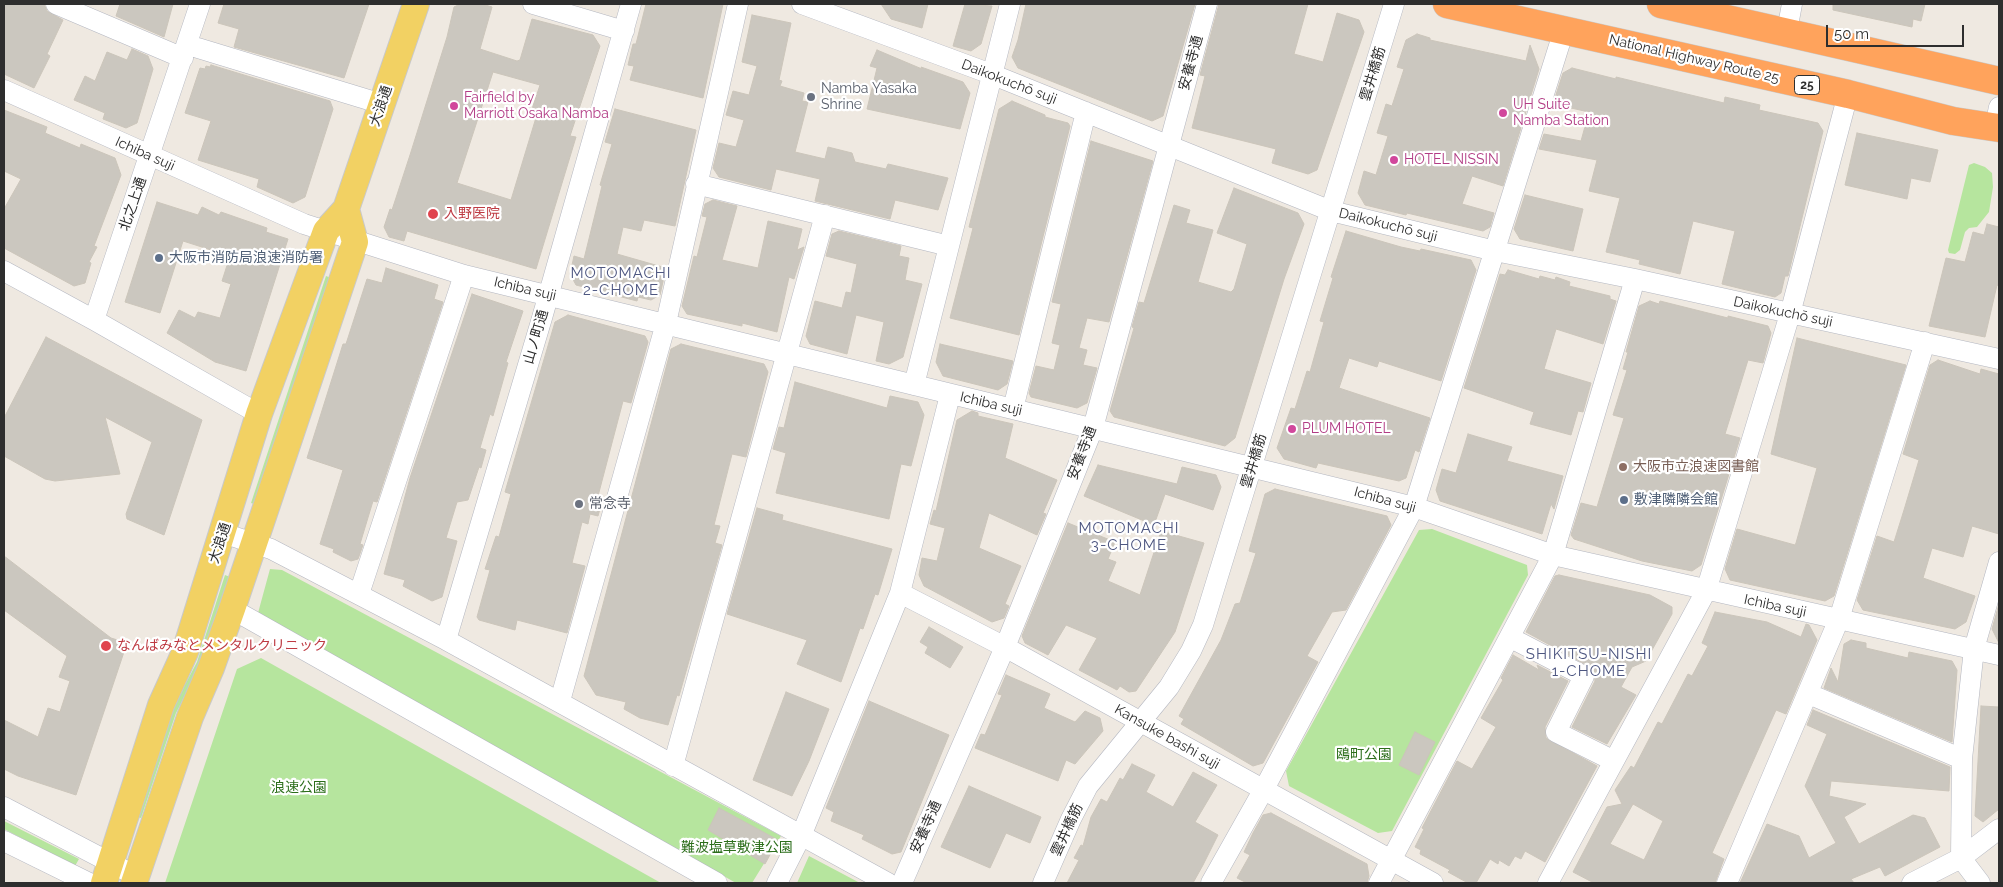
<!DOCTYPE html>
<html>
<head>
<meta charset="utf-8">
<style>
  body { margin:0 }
  #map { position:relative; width:2003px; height:887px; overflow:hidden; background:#efe9e1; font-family:Raleway,sans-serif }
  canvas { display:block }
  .frame { position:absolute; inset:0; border:5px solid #2e2e2e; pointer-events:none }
  .scale { position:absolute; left:1826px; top:25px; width:138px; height:22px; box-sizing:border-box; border:2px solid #2e2e2e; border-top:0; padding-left:6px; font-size:15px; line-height:18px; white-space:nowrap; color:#2e2e2e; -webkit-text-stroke:4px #fff; paint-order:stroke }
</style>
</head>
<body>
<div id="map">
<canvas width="2003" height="887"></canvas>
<div class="frame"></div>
<div class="scale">50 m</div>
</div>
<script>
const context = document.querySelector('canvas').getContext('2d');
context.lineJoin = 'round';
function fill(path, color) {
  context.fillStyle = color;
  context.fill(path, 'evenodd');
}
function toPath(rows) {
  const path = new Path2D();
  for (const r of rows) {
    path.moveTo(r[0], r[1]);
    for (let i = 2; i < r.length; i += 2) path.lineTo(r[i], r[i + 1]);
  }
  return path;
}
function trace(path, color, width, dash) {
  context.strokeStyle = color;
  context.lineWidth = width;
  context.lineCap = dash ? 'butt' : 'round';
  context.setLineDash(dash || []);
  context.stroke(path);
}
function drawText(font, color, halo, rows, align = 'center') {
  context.font = font + ' Raleway,"Noto Sans JP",sans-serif';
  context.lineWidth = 4.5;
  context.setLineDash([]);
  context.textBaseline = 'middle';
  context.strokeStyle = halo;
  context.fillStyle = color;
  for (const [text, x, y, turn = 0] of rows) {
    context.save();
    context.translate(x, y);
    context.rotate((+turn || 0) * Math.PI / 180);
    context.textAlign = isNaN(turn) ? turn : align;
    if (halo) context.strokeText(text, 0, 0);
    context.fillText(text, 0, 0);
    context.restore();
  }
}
fill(toPath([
  [1974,163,1985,167,1992,173,1993,187,1989,212,1977,227,1969,228,1965,232,1960,250,1955,254,1949,253,1948,250,1969,165],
  [326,276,331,278,254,504,251,503],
  [1432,529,1527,565,1528,575,1392,831,1378,833,1289,786,1286,771,1419,530],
  [270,569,282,570,781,836,752,883,736,883,258,613],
  [225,575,230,577,201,664,176,713,141,818,137,817,171,711,197,662],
  [261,658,661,883,165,883,237,669],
  [4,821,79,859,75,866,4,829],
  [809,856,860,883,797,883]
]), '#b6e59e');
const building = toPath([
  [4,4,44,4,47,11,63,20,47,54,50,56,34,88,4,74,4,4],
  [120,4,173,4,164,37,116,16,120,4],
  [224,4,369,4,344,78,234,47,239,29,218,23,224,4],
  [460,4,482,4,492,7,480,49,517,61,520,60,532,19,593,35,600,46,570,136,576,137,536,269,407,231,404,241,389,237,384,227,390,209,392,210,410,155,447,37,454,7,460,4],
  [493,72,540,85,532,109,538,111,511,200,457,183,493,72],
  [646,4,723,4,703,98,630,80,634,66,628,65,633,44,636,44,646,4],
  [881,4,928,4,922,28,891,19,881,4],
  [965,4,992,6,981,44,971,51,953,46,965,4],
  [1026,4,1195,4,1163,116,1152,121,1018,68,1012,57,1018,40,1026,4],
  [1219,4,1308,4,1294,54,1323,62,1337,13,1359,20,1364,32,1317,170,1308,174,1272,163,1276,149,1192,128,1205,76,1200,75,1219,4],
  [1833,4,1925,4,1921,21,1913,19,1912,27,1833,10,1833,4],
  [752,15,791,23,779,80,782,81,780,86,804,93,802,101,808,102,795,152,825,159,828,147,852,153,855,162,886,169,888,164,948,178,938,210,895,200,890,219,815,201,820,179,776,169,771,190,719,177,713,168,719,143,736,147,744,120,726,115,733,91,749,95,757,66,742,62,752,15],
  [1417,34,1430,38,1430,40,1526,61,1530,45,1539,69,1503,186,1472,176,1462,204,1494,213,1490,227,1483,231,1407,213,1406,215,1365,205,1358,193,1364,171,1376,175,1388,136,1377,133,1386,104,1392,106,1404,69,1397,67,1406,40,1417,34],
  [132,49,148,56,153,69,137,123,126,128,103,119,105,113,74,100,85,76,95,81,107,52,127,60,132,49],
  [877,50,922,69,921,67,963,82,970,93,960,129,867,109,877,68,870,66,877,50],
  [211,65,330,101,333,109,305,197,293,203,257,187,259,179,198,160,211,121,185,113,200,68,205,69,206,66,210,67,211,65],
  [1572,68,1616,79,1616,77,1724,103,1725,97,1760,105,1759,110,1818,123,1823,131,1788,276,1785,276,1781,293,1775,297,1722,284,1735,231,1693,221,1680,274,1639,264,1640,260,1606,252,1620,198,1589,191,1597,160,1539,149,1544,134,1581,141,1589,112,1553,104,1563,73,1572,68],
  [1012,101,1045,115,1045,117,1068,123,1070,126,1019,335,950,318,973,228,969,227,999,109,1012,101],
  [615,109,696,130,675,226,644,220,641,231,623,227,617,254,666,268,660,295,651,300,638,297,637,301,576,285,570,274,574,256,584,259,602,186,600,185,612,144,605,142,615,109],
  [4,110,47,127,45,133,80,148,81,144,115,158,121,175,94,246,97,247,89,262,91,263,85,283,74,286,4,248,4,209,21,179,4,171,4,110],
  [1857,133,1938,150,1930,182,1911,178,1907,199,1845,185,1857,133],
  [1091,141,1153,161,1109,322,1087,318,1079,348,1087,350,1083,365,1097,368,1087,403,1077,408,1031,397,1029,393,1036,366,1054,370,1060,345,1052,343,1061,304,1052,302,1091,141],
  [1234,188,1298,213,1304,224,1284,279,1235,438,1225,446,1114,417,1110,411,1134,328,1132,327,1139,302,1144,303,1174,205,1190,210,1186,223,1213,230,1198,282,1231,292,1234,289,1247,244,1217,233,1234,188],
  [1525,195,1583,209,1573,251,1520,239,1514,229,1525,195],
  [713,200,737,206,722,260,758,268,768,221,802,229,797,250,804,247,794,279,789,277,777,332,742,323,742,326,687,314,682,306,694,256,697,257,707,217,702,216,705,204,713,200],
  [157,202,198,215,202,207,219,215,221,212,267,228,266,232,288,239,246,371,215,362,167,333,179,310,195,318,198,312,220,318,231,284,222,281,230,256,183,241,160,313,125,302,157,202],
  [1987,224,1999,227,1999,286,1997,285,1985,337,1929,326,1946,258,1965,262,1973,232,1984,235,1987,224],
  [839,231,901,246,899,256,909,258,905,280,922,284,903,357,889,364,876,361,884,322,856,315,847,354,810,344,806,336,815,301,842,308,846,292,851,293,857,264,826,256,832,234,839,231],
  [1346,231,1401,247,1420,251,1421,249,1471,260,1476,270,1441,381,1379,361,1377,367,1349,358,1339,388,1430,418,1419,452,1415,450,1406,478,1399,481,1318,463,1316,468,1284,459,1277,448,1291,408,1295,409,1307,371,1310,372,1324,322,1320,321,1333,278,1331,277,1346,231],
  [386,268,438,285,434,299,443,302,377,502,373,501,360,544,363,545,358,559,351,561,333,552,334,549,320,544,343,470,307,458,343,344,346,344,367,279,382,283,386,268],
  [1508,270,1539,279,1540,276,1555,280,1556,277,1570,282,1569,286,1610,296,1610,299,1616,301,1603,344,1556,329,1544,369,1591,383,1583,412,1578,411,1571,435,1530,424,1534,412,1464,388,1500,274,1505,275,1508,270],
  [472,294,523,311,506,362,508,363,493,416,490,414,480,448,486,450,481,468,479,467,468,500,457,502,446,538,457,541,442,597,432,601,403,586,405,580,384,574,410,478,472,294],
  [1650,301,1659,304,1660,301,1728,318,1728,316,1768,326,1771,333,1763,363,1748,360,1725,434,1740,438,1701,565,1692,571,1642,561,1574,539,1571,535,1581,503,1597,507,1624,418,1613,415,1627,370,1623,369,1628,352,1626,352,1639,306,1650,301],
  [568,315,645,336,648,342,631,403,623,401,598,496,603,498,598,516,590,514,588,524,582,522,572,563,585,566,567,633,517,620,515,630,479,620,477,617,490,570,485,569,496,536,499,537,511,494,505,492,555,322,568,315],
  [46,337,202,420,164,535,127,519,126,514,152,442,105,417,120,474,55,481,45,479,4,456,4,418,46,337],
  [1797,338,1906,365,1834,596,1825,601,1730,580,1725,569,1737,529,1795,545,1796,543,1817,468,1771,454,1797,338],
  [681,344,764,364,768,372,746,457,732,454,714,525,720,526,715,543,722,545,679,696,677,695,668,725,640,718,624,709,626,702,596,695,584,676,671,349,681,344],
  [940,344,1013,361,1007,384,998,390,943,376,936,362,940,344],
  [1938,360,1980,374,1981,369,1999,374,1999,534,1972,526,1963,557,1932,548,1923,578,1975,596,1966,622,1955,629,1863,610,1857,600,1877,536,1894,542,1904,510,1919,460,1903,454,1930,365,1938,360],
  [795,382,887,408,890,396,918,402,924,415,916,447,911,466,901,464,889,519,776,493,786,453,773,449,779,427,784,428,795,382],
  [972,411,978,413,978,416,1013,424,1005,458,1057,480,1043,513,1046,514,1037,535,989,513,979,548,1021,566,1005,604,1009,606,1004,618,992,622,924,586,919,575,922,558,937,561,945,528,930,524,934,510,936,511,957,420,972,411],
  [1468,434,1512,447,1507,461,1563,476,1554,509,1551,504,1542,534,1440,501,1436,490,1442,469,1456,473,1468,434],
  [1098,465,1177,484,1182,467,1216,475,1221,487,1213,510,1165,494,1154,525,1084,496,1098,465],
  [1275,489,1387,516,1391,525,1346,610,1332,612,1307,656,1318,662,1263,763,1253,766,1181,724,1184,719,1179,716,1221,640,1235,604,1240,603,1256,553,1249,551,1265,494,1275,489],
  [757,508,783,515,782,520,892,549,878,595,875,594,863,629,860,628,841,682,797,664,807,640,727,614,757,508],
  [1068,523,1115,542,1108,559,1116,562,1108,581,1140,595,1161,531,1204,543,1175,632,1136,691,1129,692,1120,686,1117,690,1079,670,1097,638,1066,625,1048,655,1025,643,1022,636,1068,523],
  [4,556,111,638,127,643,76,795,18,776,4,769,4,720,38,737,48,708,60,712,70,681,59,677,67,656,4,610,4,556],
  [1559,575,1650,595,1672,607,1672,614,1646,661,1632,667,1621,687,1636,695,1607,744,1572,727,1595,681,1594,669,1526,632,1555,576,1559,575],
  [1999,604,1999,643,1992,629,1999,604],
  [1715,612,1767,622,1801,637,1806,624,1809,625,1817,640,1786,714,1776,710,1712,853,1724,859,1715,883,1594,883,1573,872,1607,807,1622,804,1615,790,1631,766,1634,768,1658,722,1662,724,1688,674,1692,676,1708,646,1702,643,1715,612],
  [1633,804,1663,821,1644,860,1610,844,1633,804],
  [929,627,963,647,950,668,925,653,928,647,920,642,929,627],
  [1851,640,1866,643,1866,648,1908,658,1909,652,1952,661,1957,670,1952,742,1824,688,1831,668,1838,682,1844,644,1851,640],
  [1513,655,1539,670,1537,665,1568,681,1545,727,1546,738,1597,766,1545,862,1525,851,1521,859,1515,856,1509,866,1499,860,1498,864,1490,859,1476,883,1468,883,1448,872,1450,870,1420,854,1421,850,1415,847,1424,829,1422,828,1457,761,1472,769,1496,727,1481,718,1503,680,1501,678,1513,655],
  [1006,675,1050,694,1044,708,1075,722,1085,711,1100,718,1103,731,1075,764,1066,760,1058,781,975,748,981,734,985,735,1002,695,998,694,1006,675],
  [786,692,829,709,809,761,792,796,753,780,786,692],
  [869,701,949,735,901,852,892,854,862,839,864,835,831,821,834,812,826,808,869,701],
  [1981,706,1999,707,1999,809,1983,822,1975,816,1981,706],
  [1813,710,1950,767,1949,791,1831,781,1829,796,1866,804,1844,817,1859,844,1913,815,1925,818,1940,847,1885,876,1880,867,1851,879,1854,883,1740,883,1767,824,1799,836,1809,858,1836,843,1805,786,1827,734,1807,725,1813,710],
  [1415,732,1435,742,1419,775,1399,765,1415,732],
  [1132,764,1155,775,1146,792,1173,807,1193,772,1217,785,1195,822,1218,835,1203,865,1193,883,1067,883,1079,860,1074,858,1081,845,1083,846,1091,817,1101,799,1107,802,1120,778,1123,780,1132,764],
  [969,786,1041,817,1030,843,1006,833,990,868,941,847,969,786],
  [719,808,778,840,765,864,708,830,719,808],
  [1271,813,1367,864,1369,876,1367,883,1247,883,1237,878,1250,855,1244,852,1253,833,1263,815,1271,813]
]);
fill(building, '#cbc7bf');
trace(building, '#cbc5ba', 1);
const minor = toPath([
  [56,4,183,58],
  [533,4,624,31],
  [802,4,991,74,1331,211,1495,251,1635,279,1999,359],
  [1787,31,1792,4],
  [188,45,382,104],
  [4,90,304,224,464,275,1414,507,1553,555,1999,655],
  [1995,127,1999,107],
  [696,184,949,246],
  [4,271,94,320,259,414],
  [94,320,200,4],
  [914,385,1010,4],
  [1013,409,1086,112],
  [223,533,271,549,446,640,888,883],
  [900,593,1005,647,1433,883],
  [359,594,464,275],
  [232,609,717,883],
  [1511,638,1584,676,1556,732,1614,761],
  [446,640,542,318,631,4],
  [1809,694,1962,759],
  [560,701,666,323,738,4],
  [673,766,825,215],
  [4,807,136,876],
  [4,841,89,883],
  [777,883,801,836,900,593,950,395],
  [902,883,1005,647,1093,428,1207,4],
  [1043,883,1071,819,1088,786,1169,687,1191,651,1203,625,1394,4],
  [1211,883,1264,789,1414,507,1564,30],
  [1379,883,1553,555,1635,279],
  [1548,883,1706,591,1790,314,1848,94],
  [1727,883,1839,619,1925,342],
  [1912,883,1961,858,1999,829],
  [1980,883,1961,858,1962,759,1974,649,1999,562]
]);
const major = toPath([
  [104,883,161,705,185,652,259,414,326,231,346,209,416,4],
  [134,883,190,717,211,668,232,609,355,242,346,209]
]);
const highway = toPath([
  [1447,4,1848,94,1953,121,1999,128],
  [1661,4,1999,81]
]);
trace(minor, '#b4b7c1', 21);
trace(major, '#c9c9c9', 28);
trace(highway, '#c9c9c9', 29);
trace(minor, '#fff', 20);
trace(major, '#f2d163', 26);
trace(highway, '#ffa35c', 28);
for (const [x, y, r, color] of [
  [811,97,5,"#6b7280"],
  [454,106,5,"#d1479c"],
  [1503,113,5,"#d1479c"],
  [1394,160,5,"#d1479c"],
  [433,214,6,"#e0444e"],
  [159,258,5,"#5c6f8a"],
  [1292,429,5,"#d1479c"],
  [1623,467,5,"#8d6e63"],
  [1624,500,5,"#5c6f8a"],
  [579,504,5,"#6b7280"],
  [106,646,6,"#e0444e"]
]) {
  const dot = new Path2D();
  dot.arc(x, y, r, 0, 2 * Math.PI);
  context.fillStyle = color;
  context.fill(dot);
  trace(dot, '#fff', 2);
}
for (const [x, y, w] of [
  [1807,85,25]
]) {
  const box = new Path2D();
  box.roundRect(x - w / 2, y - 9.5, w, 19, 4);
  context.fillStyle = '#fff';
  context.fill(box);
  trace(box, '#2e2e2e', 1);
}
drawText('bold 12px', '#2e2e2e', null, [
  ["25",1807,85]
]);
drawText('14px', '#2e2e2e', '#fff', [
  ["National Highway Route 25",1694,59,13],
  ["安養寺通",1191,63,-75],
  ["雲井橋筋",1373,74,-73],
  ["Daikokuchō suji",1009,82,21],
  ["大浪通",381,106,-71],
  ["Ichiba suji",145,154,24],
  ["北之上通",133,204,-71],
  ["Daikokuchō suji",1388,225,14],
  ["Ichiba suji",525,289,13],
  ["Daikokuchō suji",1783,312,12],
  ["山ノ町通",536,337,-74],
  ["Ichiba suji",991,404,13],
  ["安養寺通",1082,453,-69],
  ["雲井橋筋",1254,461,-73],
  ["Ichiba suji",1385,500,15],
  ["大浪通",220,543,-72],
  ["Ichiba suji",1775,606,12],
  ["Kansuke bashi suji",1167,737,29],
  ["安養寺通",926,827,-66],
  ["雲井橋筋",1067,830,-65]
]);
drawText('14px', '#5b616d', '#fff', [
  ["Namba Yasaka",821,89],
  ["Shrine",821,105],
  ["常念寺",589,504]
], 'left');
drawText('14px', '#b23c85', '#fff', [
  ["Fairfield by",464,98],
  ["Marriott Osaka Namba",464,114],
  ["UH Suite",1513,105],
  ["Namba Station",1513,121],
  ["HOTEL NISSIN",1404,160],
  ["PLUM HOTEL",1302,429]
], 'left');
drawText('14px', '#be3a42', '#fff', [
  ["入野医院",444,214],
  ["なんばみなとメンタルクリニック",117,646]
], 'left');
drawText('14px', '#4e5e75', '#fff', [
  ["大阪市消防局浪速消防署",169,258],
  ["敷津隣隣会館",1634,500]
], 'left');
drawText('14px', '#785e54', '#fff', [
  ["大阪市立浪速図書館",1633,467]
], 'left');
drawText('14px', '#2c6e1b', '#fff', [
  ["鴎町公園",1364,755],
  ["浪速公園",299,788],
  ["難波塩草敷津公園",737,848]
]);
context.letterSpacing = '1px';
drawText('15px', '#4d5680', '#fff', [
  ["MOTOMACHI",621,273],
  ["2-CHOME",621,290],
  ["MOTOMACHI",1129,528],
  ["3-CHOME",1129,545],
  ["SHIKITSU-NISHI",1589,654],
  ["1-CHOME",1589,671]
]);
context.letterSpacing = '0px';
</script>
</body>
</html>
